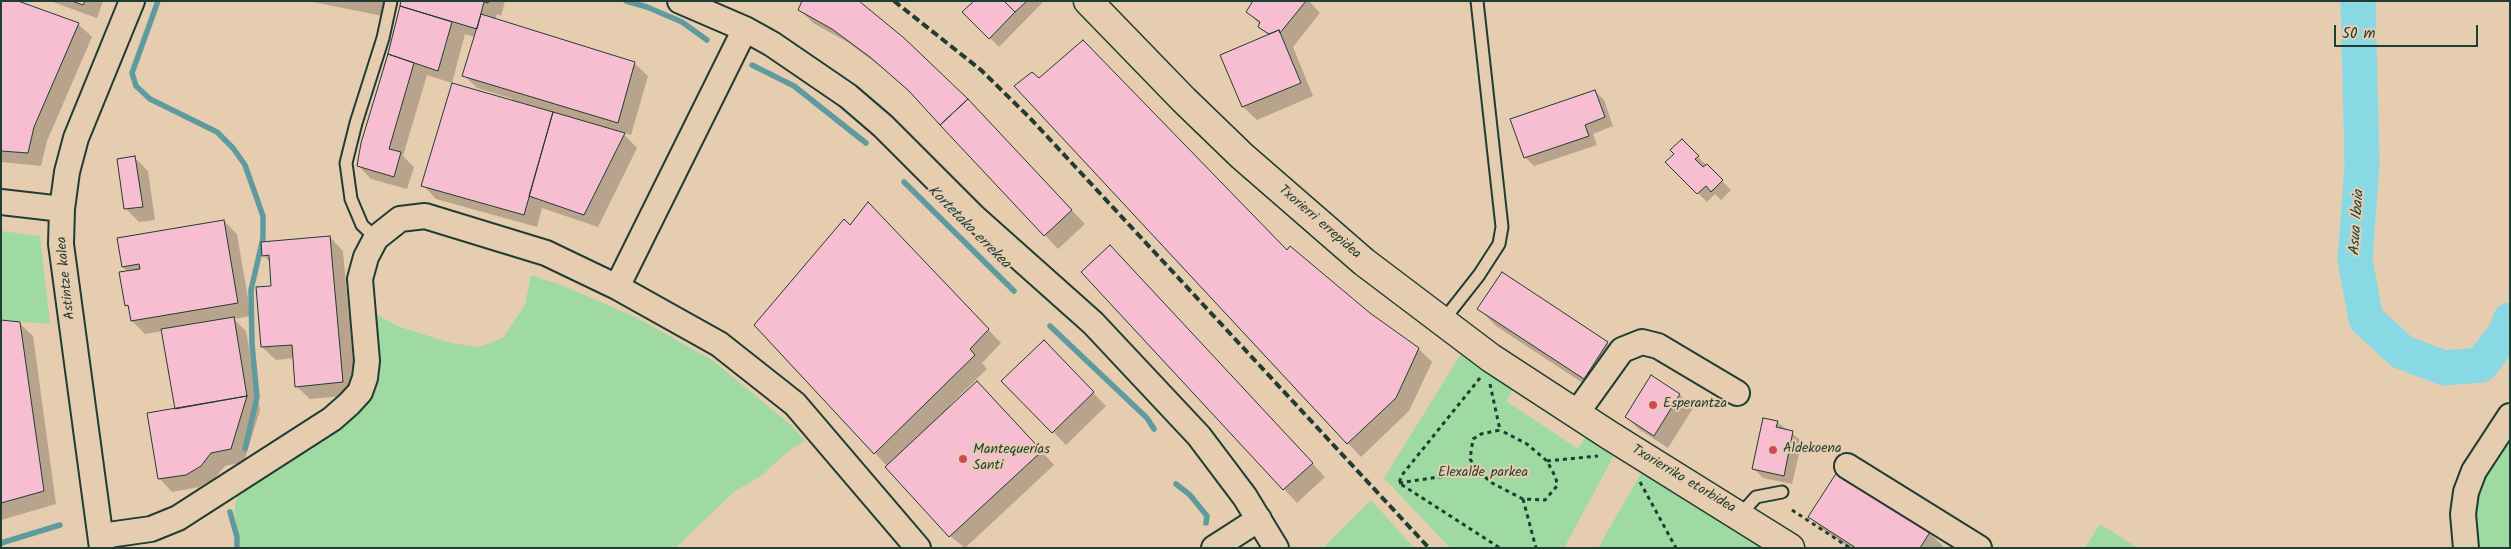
<!DOCTYPE html>
<html>
<head>
<meta charset="utf-8">
<style>
  body { margin:0 }
  #map { position:relative; width:2511px; height:549px; overflow:hidden; background:#e7cdaf; font-family:Kalam,sans-serif }
  canvas { display:block }
  .frame { position:absolute; inset:0; border:2px solid #1f3d34; pointer-events:none }
  .scale { position:absolute; left:2334px; top:25px; width:144px; height:22px; box-sizing:border-box; border:2px solid #1f3d34; border-top:0; padding-left:6px; font-size:15px; line-height:18px; white-space:nowrap; color:#1f3d34; -webkit-text-stroke:4px #e7cdaf; paint-order:stroke }
</style>
</head>
<body>
<div id="map">
<canvas width="2511" height="549"></canvas>
<div class="frame"></div>
<div class="scale">50 m</div>
</div>
<script>
const context = document.querySelector('canvas').getContext('2d');
context.lineJoin = 'round';
function fill(path, color) {
  context.fillStyle = color;
  context.fill(path, 'evenodd');
}
function toPath(rows) {
  const path = new Path2D();
  for (const r of rows) {
    path.moveTo(r[0], r[1]);
    for (let i = 2; i < r.length; i += 2) path.lineTo(r[i], r[i + 1]);
  }
  return path;
}
function trace(path, color, width, dash) {
  context.strokeStyle = color;
  context.lineWidth = width;
  context.lineCap = dash ? 'butt' : 'round';
  context.setLineDash(dash || []);
  context.stroke(path);
}
function drawText(font, color, halo, rows, align = 'center') {
  context.font = font + ' Kalam,sans-serif';
  context.lineWidth = 4;
  context.setLineDash([]);
  context.textBaseline = 'middle';
  context.strokeStyle = halo;
  context.fillStyle = color;
  for (const [text, x, y, turn = 0] of rows) {
    context.save();
    context.translate(x, y);
    context.rotate((+turn || 0) * Math.PI / 180);
    context.textAlign = isNaN(turn) ? turn : align;
    if (halo) context.strokeText(text, 0, 0);
    context.fillText(text, 0, 0);
    context.restore();
  }
}
fill(toPath([
  [1,231,40,236,50,324,1,320],
  [531,275,564,286,637,318,712,360,791,425,805,441,788,451,761,476,735,491,675,548,241,548,234,511,242,475,333,427,348,422,376,390,380,373,379,361,369,310,397,326,451,343,479,347,503,338,525,305],
  [1462,352,1514,388,1506,401,1578,449,1587,435,1616,452,1564,548,1450,548,1384,478],
  [2510,429,2510,548,2475,548,2473,498,2490,460],
  [1644,468,1771,548,1598,548],
  [1371,500,1414,548,1323,548],
  [2100,524,2138,548,2085,548]
]), '#9edaa2');
fill(toPath([
  [1,1,78,24,92,37,47,141,41,166,1,162],
  [50,1,103,1,97,18],
  [308,1,392,1,388,17],
  [402,1,505,1,501,16,497,14,495,20,634,63,648,76,631,135,622,132,637,148,598,227,542,208,537,227,436,199,423,185,513,99,477,88,464,75,475,37,465,34,452,83,427,75,403,156,414,167,407,189,371,179,358,165,362,143],
  [975,1,1044,1,999,47,964,12],
  [1255,1,1309,1,1320,13,1293,47,1313,96,1257,120,1243,107,1221,55,1269,35,1247,11],
  [799,9,981,114,1085,224,1058,249,919,99,885,70,847,42,813,23],
  [1016,86,1287,251,1369,314,1419,349,1432,362,1409,411,1361,457],
  [1595,91,1604,100,1613,126,1593,134,1597,145,1534,166,1525,157],
  [1682,141,1731,190,1721,200,1715,194,1707,202,1667,162,1675,154],
  [134,157,148,171,155,220,139,222,126,209],
  [881,217,1001,343,982,363,987,369,950,405,952,407,991,396,1054,465,965,548,950,536,875,453,850,227],
  [224,221,237,234,251,316,234,319,246,331,260,410,244,462,225,466,214,479,199,487,172,492,159,478,177,410,163,331,145,334,132,321,130,309,126,305,128,272,123,267,118,239],
  [330,237,343,251,356,395,310,399,296,386,294,358,276,360,262,347,273,287,271,263,263,255],
  [1110,246,1325,477,1297,503,1083,272],
  [1479,309,1607,343,1624,360,1601,395,1496,326],
  [1,321,19,323,33,336,56,504,1,520],
  [1044,342,1106,406,1066,445,1003,381],
  [1652,377,1680,395,1693,408,1668,448,1640,430,1626,417],
  [1777,422,1802,441,1792,484,1763,478,1754,469],
  [1810,517,1929,533,1943,546,1942,548,1850,548,1823,530]
]), '#0003');
trace(toPath([
  [158,1,132,73,136,86,150,99,217,132,233,148,245,165,263,216,263,238,251,290,252,344,257,397,245,449],
  [626,1,647,7,682,22,707,40],
  [752,65,794,86,866,143],
  [904,182,1014,291],
  [1050,326,1147,418,1154,429],
  [1176,484,1190,495,1207,516,1206,523],
  [230,512,237,537,237,548],
  [1,543,60,525]
]), '#5f9b9e', 5.5);
trace(toPath([
  [2358,1,2362,164,2355,260,2366,319,2402,352,2444,368,2481,365,2506,332,2510,320]
]), '#89d9e4', 35);
const building = toPath([
  [1,1,18,1,79,23,34,127,28,153,1,151,1,1],
  [72,1,85,1,83,5,72,1],
  [401,1,489,1,488,3,484,2,477,29,400,6,401,1],
  [802,1,859,1,904,38,968,99,940,125,909,91,870,57,832,29,798,10,802,1],
  [974,1,1004,1,1015,12,989,39,962,12,974,1],
  [1004,1,1027,1,1015,12,1004,1],
  [1253,1,1306,1,1280,33,1279,30,1269,34,1258,27,1260,22,1246,12,1253,1],
  [400,6,452,22,438,71,388,54,400,6],
  [481,14,635,62,618,123,462,76,481,14],
  [1279,30,1301,83,1242,107,1220,55,1279,30],
  [1083,40,1287,250,1290,246,1370,313,1419,348,1396,398,1347,444,1014,86,1032,72,1039,78,1083,40],
  [388,54,414,63,389,149,401,152,394,177,357,166,361,143,388,54],
  [452,83,553,112,524,215,421,186,452,83],
  [1595,90,1605,117,1585,125,1589,136,1524,158,1510,119,1595,90],
  [968,99,1072,210,1044,236,940,125,968,99],
  [553,112,625,133,584,215,529,196,553,112],
  [1682,139,1699,156,1695,159,1703,167,1707,164,1723,180,1711,192,1706,186,1697,194,1665,162,1674,154,1670,150,1682,139],
  [135,156,143,207,124,209,117,159,135,156],
  [868,202,989,329,970,349,975,355,874,454,754,325,844,219,850,225,868,202],
  [224,220,238,303,131,321,128,305,125,306,119,272,140,269,139,264,122,267,117,238,224,220],
  [330,236,343,382,295,387,292,345,261,347,256,287,271,286,269,255,262,256,261,242,330,236],
  [1110,245,1313,463,1283,490,1081,272,1110,245],
  [1502,272,1608,342,1584,379,1477,309,1502,272],
  [234,317,247,396,175,409,161,329,234,317],
  [1,320,20,322,44,491,1,503,1,320],
  [1044,340,1094,392,1052,433,1001,381,1044,340],
  [1651,375,1680,394,1654,436,1625,417,1651,375],
  [977,381,1042,451,949,537,885,467,977,381],
  [247,396,231,449,211,453,201,466,186,475,158,479,147,413,247,396],
  [1763,418,1778,421,1776,427,1793,431,1784,476,1752,469,1763,418],
  [1837,472,1930,532,1920,548,1856,548,1808,517,1837,472]
]);
fill(building, '#f7bdd0');
trace(building, '#1f3d34', 1);
const lane = toPath([
  [376,238,362,225,351,199,346,163,356,123,383,38,391,1],
  [1442,322,1479,275,1499,244,1502,227,1477,1],
  [1740,515,1756,497,1782,492]
]);
const street = toPath([
  [680,1,745,29,772,44,848,96,883,126,974,217,1093,323,1199,436,1245,497,1276,548],
  [1,202,62,209],
  [617,287,745,29],
  [1576,414,1622,350,1642,342,1658,346,1737,393],
  [1847,466,1979,548],
  [101,536,151,529,178,518,332,419,349,404,360,392,365,378,367,361,360,279,366,257,376,238,400,219,425,216,546,253,617,287,719,344,795,404,918,548],
  [102,548,61,244,62,209,67,172,76,138,132,1],
  [1214,548,1259,519],
  [2466,548,2463,514,2466,492,2474,471,2510,416]
]);
const secondary = toPath([
  [1088,1,1184,100,1242,156,1364,262,1491,358,1609,435,1790,548]
]);
trace(lane, '#1f3d34', 15);
trace(street, '#1f3d34', 28);
trace(secondary, '#1f3d34', 31);
trace(toPath([
  [1480,378,1402,475,1399,483,1500,548],
  [1490,384,1500,430,1481,434,1473,439,1470,459,1478,471,1492,483,1523,499,1545,500,1557,486,1556,478,1547,461,1527,444,1500,430],
  [1547,461,1598,456],
  [1640,482,1676,548],
  [1399,483,1478,471],
  [1523,499,1536,548],
  [1792,510,1850,548]
]), '#1f3d34', 3, [4, 4]);
trace(lane, '#e7cdaf', 11);
trace(street, '#e7cdaf', 24);
trace(secondary, '#e7cdaf', 28);
trace(toPath([
  [894,1,981,70,1030,118,1429,548]
]), '#1f3d34', 4, [8, 4]);
for (const [x, y, r, color] of [
  [1653,405,5,"#d1495b"],
  [1773,450,5,"#d1495b"],
  [963,459,5,"#d1495b"]
]) {
  const dot = new Path2D();
  dot.arc(x, y, r, 0, 2 * Math.PI);
  context.fillStyle = color;
  context.fill(dot);
  trace(dot, '#e7cdaf', 2);
}
drawText('14px', '#1f3d34', '#e7cdaf', [
  ["Txorierri errepidea",1319,223,41],
  ["Astintze kalea",67,278,-96],
  ["Txorierriko etorbidea",1683,480,31]
]);
drawText('14px', '#1f3d34', '#e7cdaf', [
  ["Esperantza",1663,405],
  ["Aldekoena",1783,450],
  ["Mantequerías",973,451],
  ["Santi",973,467]
], 'left');
drawText('14px', '#25453a', '#e7cdaf', [
  ["Elexalde parkea",1483,474]
]);
drawText('italic 15px', '#24453d', '#e7cdaf', [
  ["Asua Ibaia",2358,223,-86],
  ["Kortetako errekea",968,228,45]
]);
</script>
</body>
</html>
